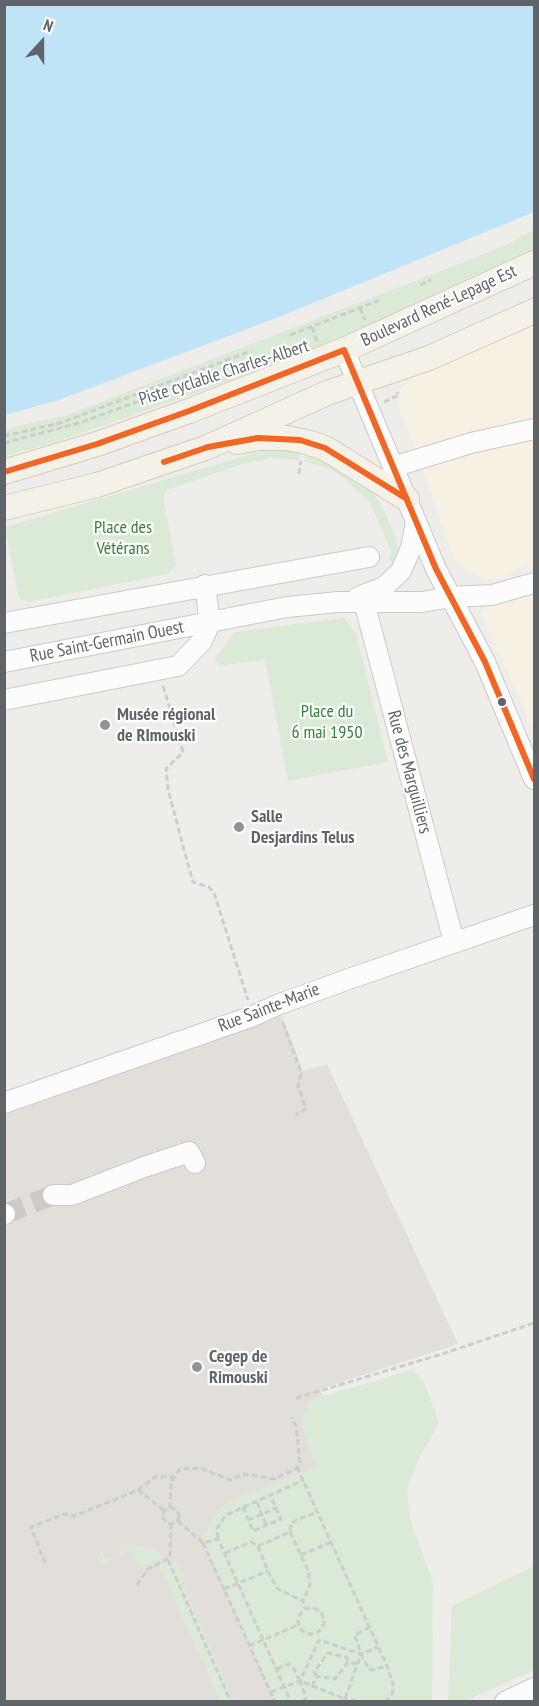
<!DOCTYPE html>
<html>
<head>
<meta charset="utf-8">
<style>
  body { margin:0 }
  #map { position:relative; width:539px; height:1706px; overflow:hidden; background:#efedea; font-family:"PT Sans Narrow",sans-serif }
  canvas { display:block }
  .frame { position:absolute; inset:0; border:6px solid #5f6468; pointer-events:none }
  .north { position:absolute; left:12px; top:12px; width:60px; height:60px; -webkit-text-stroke:4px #fff; paint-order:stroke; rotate:21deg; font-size:16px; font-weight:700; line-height:24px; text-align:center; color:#5f6468 }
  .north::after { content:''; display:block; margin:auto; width:21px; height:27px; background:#5f6468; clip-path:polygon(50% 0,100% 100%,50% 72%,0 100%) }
</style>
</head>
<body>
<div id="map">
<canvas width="539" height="1706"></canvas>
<div class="frame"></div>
<div class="north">N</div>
</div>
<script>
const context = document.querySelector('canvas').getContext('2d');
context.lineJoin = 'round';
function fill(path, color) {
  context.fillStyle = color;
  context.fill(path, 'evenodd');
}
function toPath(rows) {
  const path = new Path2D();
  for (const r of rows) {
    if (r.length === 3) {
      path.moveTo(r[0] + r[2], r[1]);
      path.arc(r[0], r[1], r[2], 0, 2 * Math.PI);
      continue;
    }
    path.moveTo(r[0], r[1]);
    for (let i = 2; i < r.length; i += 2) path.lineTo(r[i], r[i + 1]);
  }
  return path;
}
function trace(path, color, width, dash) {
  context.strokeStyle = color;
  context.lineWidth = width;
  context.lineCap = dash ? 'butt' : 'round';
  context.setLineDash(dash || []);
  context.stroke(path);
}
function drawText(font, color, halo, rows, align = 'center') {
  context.font = font + ' "PT Sans Narrow",sans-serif';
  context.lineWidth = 4.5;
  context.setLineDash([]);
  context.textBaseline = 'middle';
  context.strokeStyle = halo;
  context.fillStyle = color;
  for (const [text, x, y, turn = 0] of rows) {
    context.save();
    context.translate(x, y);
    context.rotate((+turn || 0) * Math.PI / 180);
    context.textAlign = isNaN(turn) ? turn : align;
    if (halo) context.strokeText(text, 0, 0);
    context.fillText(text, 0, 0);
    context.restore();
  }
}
fill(toPath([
  [534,326,534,563,518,568,506,578,489,580,470,572,455,561,409,431,399,410,400,391,411,379],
  [534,592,534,730,481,614,486,607,497,602]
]), '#f7f1e4');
fill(toPath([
  [281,1013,303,1071,327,1064,458,1344,320,1389,322,1396,310,1400,419,1701,5,1702,5,1115]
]), '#e2dfda');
fill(toPath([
  [534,229,534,255,394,317,216,386,56,442,5,456,5,429,67,415,454,266,510,243],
  [276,449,300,451,299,460,270,458,239,465,167,490,164,496,164,503,176,565,167,574,27,602,21,599,18,595,5,527,265,450],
  [306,452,316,455,371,490,385,512,395,537,398,549,394,563,389,559,391,551,370,503,344,478,332,470,304,461],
  [344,618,356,633,388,762,288,781,265,660,218,666,215,658,235,632],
  [412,1370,423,1380,439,1422,420,1457,407,1488,410,1519,433,1582,432,1701,275,1701,215,1567,203,1539,205,1532,219,1509,233,1500,316,1467,301,1424,310,1400],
  [129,1544,155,1550,167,1557,139,1568,130,1550,99,1565,97,1559,100,1552,102,1552,106,1559,121,1552,119,1546],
  [172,1561,180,1568,184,1576,182,1583,234,1701,220,1701,159,1565],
  [534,1566,534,1670,465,1701,448,1701,452,1606]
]), '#daead6');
fill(toPath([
  [5,4,534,5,534,212,279,317,59,400,5,415]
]), '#bfe4f8');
trace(toPath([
  [5,1214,53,1195]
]), '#cbcbca', 20, [20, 10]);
const minor = toPath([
  [344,350,436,569,485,662,534,779],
  [393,467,471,443,534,429],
  [358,597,384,587,401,571,411,548,416,522],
  [364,602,454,942],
  [4,623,369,557],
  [4,662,287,607,338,602,422,602,451,597,492,595,534,583],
  [4,700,178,666,202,641,210,623,205,585],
  [4,1103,253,1016,277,1005,346,980,534,915],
  [53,1195,72,1195,144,1167,189,1152,195,1163],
  [4,1214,5,1214],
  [505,1702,534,1688]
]);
const major = toPath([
  [237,442,258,438,286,438,307,442,325,448,407,499],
  [4,472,97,444,189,411,344,350,534,263],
  [4,508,97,485,208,447,327,393,429,358,534,311]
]);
trace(minor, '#c9caca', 22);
trace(major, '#d6cbb8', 26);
trace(toPath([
  [420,285,431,280],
  [360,308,365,320],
  [312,327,317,341],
  [290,335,380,300],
  [384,402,399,395,397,392],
  [4,436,60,423,251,351],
  [4,443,79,423,175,388,214,377],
  [299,474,301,461],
  [163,686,183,752,166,769,168,789,187,861,193,882,209,887,214,893,248,1000],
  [283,1023,301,1073,298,1086,306,1109,295,1115],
  [296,1398,442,1354,534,1323],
  [297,1467,387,1666,393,1683,393,1692,385,1702],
  [138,1490,155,1477,174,1477],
  [257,1502,266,1525],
  [243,1507,253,1531,281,1519,270,1495],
  [171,1516,8],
  [170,1508,171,1485,174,1477,180,1469,200,1468,230,1480,244,1474,274,1479,296,1469,300,1463,296,1426,292,1417],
  [248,1520,276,1508],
  [178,1521,203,1543,218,1539,291,1702],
  [290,1532,308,1570,310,1585,303,1601],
  [218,1538,217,1528,226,1515,304,1480],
  [203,1543,275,1702],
  [258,1546,270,1576,278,1589,303,1601,305,1608],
  [225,1553,251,1542,258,1546,290,1532,291,1524,296,1520,318,1512],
  [301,1555,331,1542],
  [168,1560,231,1702],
  [45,1563,31,1527,65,1514,74,1516,138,1490,165,1511],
  [137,1585,147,1570,170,1557,171,1525],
  [224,1589,268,1571],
  [311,1621,13],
  [370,1627,355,1635,361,1654,369,1669,372,1670,387,1666],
  [249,1646,298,1625],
  [277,1669,289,1664,293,1667,300,1681],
  [317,1676,314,1672,328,1653,347,1657,348,1662],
  [312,1686,317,1676,335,1679,348,1662,357,1664],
  [271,1692,300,1681,319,1640,361,1654,378,1647],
  [303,1702,306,1698,300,1681,345,1699,361,1654],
  [344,1702,345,1699,360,1702]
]), '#cbcecc', 3, [6, 3]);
trace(minor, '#fdfcfc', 20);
trace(major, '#f4f1e9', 24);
trace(toPath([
  [164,462,208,447,258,438,300,440,325,448,407,499],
  [4,472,97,444,189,411,344,350,436,569,485,662,534,779]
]), '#f26522', 6);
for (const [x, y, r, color] of [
  [502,702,5,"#5f6468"],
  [105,725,6,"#919496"],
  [239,827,6,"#919496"],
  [197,1367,6,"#919496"]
]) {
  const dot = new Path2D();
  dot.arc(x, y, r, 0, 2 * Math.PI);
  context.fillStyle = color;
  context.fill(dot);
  trace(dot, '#fff', 2);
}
drawText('18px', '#5f6468', '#fff', [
  ["Boulevard René-Lepage Est",439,306,-25],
  ["Piste cyclable Charles-Albert",224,373,-18],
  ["Rue Saint-Germain Ouest",107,642,-11],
  ["Rue des Marguilliers",409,772,75],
  ["Rue Sainte-Marie",269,1008,-21]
]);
drawText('18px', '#378135', '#fff', [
  ["Place des",123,528],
  ["Vétérans",123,549],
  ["Place du",327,712],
  ["6 mai 1950",327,733]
]);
drawText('bold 18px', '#5f6468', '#fff', [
  ["Musée régional",117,715],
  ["de RImouski",117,736],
  ["Salle",251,817],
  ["Desjardins Telus",251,838],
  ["Cegep de",209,1357],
  ["Rimouski",209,1378]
], 'left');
</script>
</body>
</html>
